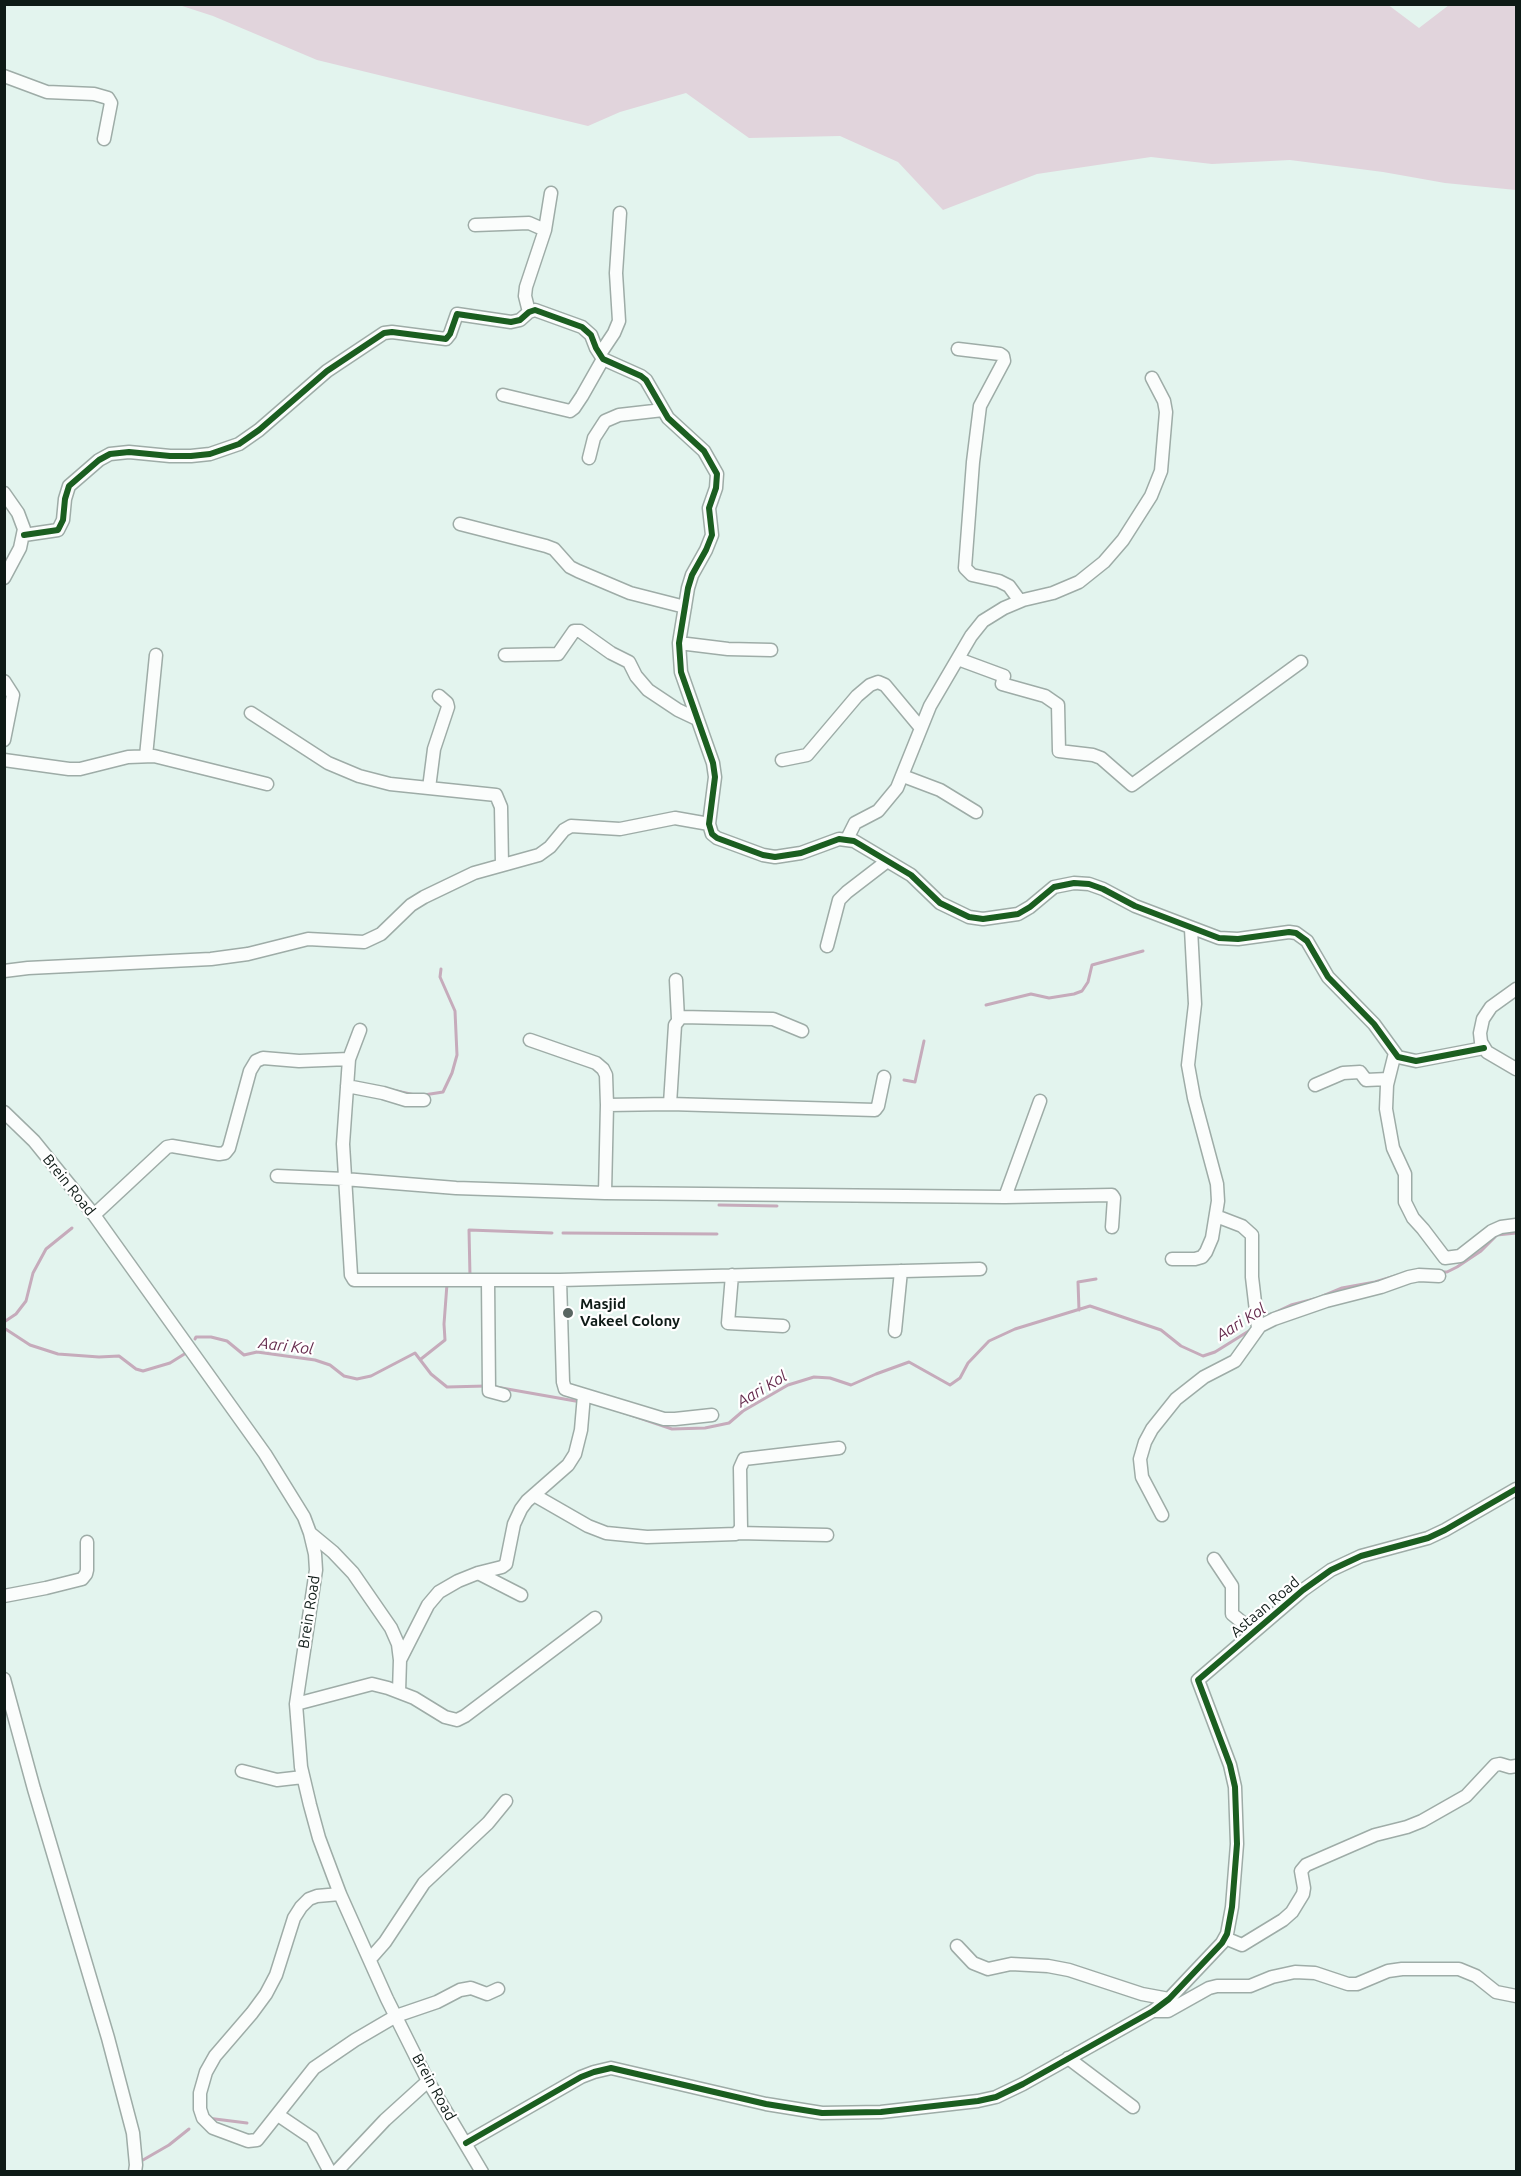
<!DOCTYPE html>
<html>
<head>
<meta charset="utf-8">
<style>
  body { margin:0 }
  #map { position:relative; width:1521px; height:2176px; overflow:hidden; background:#e3f4ee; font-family:Ubuntu,sans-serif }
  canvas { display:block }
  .frame { position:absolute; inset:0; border:6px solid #0e1a16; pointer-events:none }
</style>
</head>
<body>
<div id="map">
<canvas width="1521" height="2176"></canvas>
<div class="frame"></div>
</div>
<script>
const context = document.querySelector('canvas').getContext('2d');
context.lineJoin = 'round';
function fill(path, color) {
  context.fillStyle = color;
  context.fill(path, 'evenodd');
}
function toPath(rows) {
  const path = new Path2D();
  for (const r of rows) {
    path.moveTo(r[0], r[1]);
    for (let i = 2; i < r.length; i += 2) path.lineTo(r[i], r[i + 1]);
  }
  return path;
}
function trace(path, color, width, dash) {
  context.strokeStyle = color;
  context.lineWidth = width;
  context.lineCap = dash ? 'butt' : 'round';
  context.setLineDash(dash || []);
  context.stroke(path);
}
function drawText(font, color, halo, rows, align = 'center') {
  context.font = font + ' Ubuntu,sans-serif';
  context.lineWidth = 4.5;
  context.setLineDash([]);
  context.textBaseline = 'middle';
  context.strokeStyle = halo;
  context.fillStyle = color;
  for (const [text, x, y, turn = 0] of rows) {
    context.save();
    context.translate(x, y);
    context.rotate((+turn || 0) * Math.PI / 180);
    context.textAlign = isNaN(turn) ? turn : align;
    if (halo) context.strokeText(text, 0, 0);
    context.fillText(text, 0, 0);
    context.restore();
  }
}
fill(toPath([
  [1387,4,1419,28,1449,5,1516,5,1516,190,1445,183,1383,172,1290,160,1212,164,1151,157,1037,174,943,210,898,162,840,136,749,138,686,93,620,112,588,126,317,60,213,16,179,5]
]), '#e1d4dc');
trace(toPath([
  [986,1005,1031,994,1049,998,1074,994,1082,991,1088,982,1092,965,1143,951],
  [904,1080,915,1082,924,1041],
  [392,1090,415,1095],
  [424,1095,443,1092,452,1073,457,1055,455,1011,440,977,441,969],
  [719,1205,777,1206],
  [563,1233,717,1234],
  [1441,1272,1447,1272,1457,1267,1481,1251,1497,1235,1516,1233],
  [470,1276,469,1230,552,1233],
  [1079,1310,1078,1282,1096,1279],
  [1274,1313,1291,1305,1318,1298,1342,1288,1375,1282,1405,1273],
  [4,1322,16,1314,26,1301,33,1273,46,1249,72,1228],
  [4,1328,30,1345,58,1354,99,1357,119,1356,136,1369,143,1371,170,1363,186,1353],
  [195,1339,196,1337,211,1337,227,1341,244,1355,257,1352,315,1360,330,1365,344,1376,357,1379,371,1376,415,1353,431,1374,447,1387,486,1386],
  [421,1359,445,1340,444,1324,447,1284],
  [496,1387,581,1402],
  [619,1411,672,1429,705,1428,729,1423,743,1411,788,1385,814,1377,830,1378,851,1385,876,1374,909,1362,950,1385,960,1378,968,1363,989,1341,1015,1329,1090,1306,1161,1330,1181,1346,1203,1356,1215,1352,1252,1329],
  [207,2118,247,2123],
  [143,2160,169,2145,189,2129]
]), '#c6abbb', 3);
const minor = toPath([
  [4,76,47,92,94,94,108,98,111,103,104,139],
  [475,225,529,223,545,230],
  [529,312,525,296,526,287,545,230,551,193],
  [958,349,1000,354,1003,356,1004,361,980,406,973,462,965,568,972,575,999,581,1009,586,1020,601],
  [600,354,614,333,619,321,616,273,620,213],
  [503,395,570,411,574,408,582,396,603,359],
  [589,458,594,438,605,421,619,415,663,410],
  [4,493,18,513,24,529,20,548,4,578],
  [460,524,546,546,554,549,570,567,578,571,630,593,685,607],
  [24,535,58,530,63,520,65,499,69,486,99,460,110,454,129,452,170,456,191,456,210,454,239,444,259,430,327,371,384,333,392,332,446,339,450,334,457,314,511,322,520,320,529,312,535,310,582,327,591,335,596,348,603,359,641,376,646,380,668,418,704,451,717,474,716,488,709,508,712,535,706,550,692,575,688,588,679,643,681,672,713,763,715,777,709,824,712,834,717,838,763,855,775,857,801,853,839,839,854,841,911,875,940,903,969,917,983,919,1018,914,1030,907,1054,887,1074,883,1089,884,1103,889,1135,906,1219,938,1238,939,1289,932,1296,933,1307,941,1328,977,1374,1024,1398,1057,1416,1061,1484,1048],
  [679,643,728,649,771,650],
  [505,655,558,654,574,631,580,631,611,653,629,662,636,676,648,690,678,710,697,719],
  [958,659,1004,676,1002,684,1045,696,1058,705,1059,751,1093,755,1101,758,1132,785,1301,662],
  [4,681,13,695,4,740],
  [251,713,328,763,359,776,390,784,496,795,501,807,502,864],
  [146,756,156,655],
  [4,760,69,769,80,769,128,757,154,756,267,784],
  [782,760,807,755,857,696,870,685,878,682,885,685,920,727],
  [903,776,940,790,976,812],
  [429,788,434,749,448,707,447,703,439,696],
  [847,839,855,823,878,811,897,788,930,706,971,636,983,621,1004,608,1023,600,1053,593,1079,582,1104,562,1123,540,1151,496,1161,471,1166,412,1164,401,1152,378],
  [827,946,839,900,847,892,886,862],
  [4,971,28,968,211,959,248,954,308,939,364,942,381,934,411,905,424,897,474,873,539,855,550,847,564,830,571,826,620,829,675,818,709,824],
  [676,980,678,1019],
  [1516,989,1491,1007,1483,1019,1480,1033,1481,1042,1487,1052,1516,1069],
  [360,1030,349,1059,343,1144,351,1275,354,1280,560,1280,980,1269],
  [530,1040,596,1063,603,1069,606,1075,607,1105,605,1193],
  [1395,1053,1387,1085,1386,1109,1393,1148,1405,1174,1405,1202,1413,1218,1423,1229,1445,1258,1460,1256,1492,1231,1501,1227,1516,1225],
  [1315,1085,1343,1073,1360,1072,1366,1080,1388,1079],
  [347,1086,383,1093,406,1100,424,1100],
  [670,1104,675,1025,681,1017,773,1019,802,1031],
  [607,1105,670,1104,875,1110,878,1106,884,1077],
  [4,1112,34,1141,94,1215,265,1454,304,1517,310,1533,315,1554,316,1570,296,1704,301,1767,310,1805,319,1838,340,1894,387,1999,428,2081,482,2172],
  [277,1176,344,1179,456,1188,605,1193,1005,1197,1112,1195,1114,1198,1112,1227],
  [1005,1197,1040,1101],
  [94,1215,167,1147,172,1146,219,1154,225,1153,229,1148,250,1071,256,1061,263,1058,299,1061,349,1059],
  [1216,1216,1242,1226,1252,1235,1252,1277,1258,1328],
  [1172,1259,1195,1259,1202,1257,1206,1252,1212,1238,1218,1201,1217,1184,1194,1098,1188,1065,1195,1004,1191,929],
  [732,1275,728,1323,783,1326],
  [488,1280,489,1391,504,1395],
  [560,1280,563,1382,565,1389,664,1419,675,1419,712,1415],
  [895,1331,901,1271],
  [534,1495,588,1526,606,1533,647,1537,736,1534,741,1528,740,1468,744,1459,839,1448],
  [1162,1515,1142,1477,1140,1459,1145,1442,1152,1429,1176,1399,1204,1377,1235,1361,1260,1326,1274,1319,1326,1301,1381,1287,1409,1277,1419,1275,1439,1276],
  [310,1533,333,1552,353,1573,391,1628,398,1644,400,1660,399,1692],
  [738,1533,827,1535],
  [1214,1559,1232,1586,1232,1614,1254,1632],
  [478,1573,521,1595],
  [4,1596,46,1588,82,1579,86,1574,87,1570,87,1542],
  [400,1660,428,1605,439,1592,458,1581,478,1573,502,1567,506,1564,514,1524,521,1509,527,1501,568,1465,575,1454,581,1430,584,1395],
  [4,1679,34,1789,108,2038,133,2133,136,2165,135,2172],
  [296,1704,372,1684,388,1688,414,1698,445,1717,457,1720,465,1716,595,1618],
  [242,1771,277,1780,303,1777],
  [340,1894,317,1896,309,1899,301,1907,294,1918,276,1975,266,1994,252,2013,215,2056,206,2072,200,2093,200,2109,203,2118,213,2128,248,2141,257,2140,314,2068,355,2040,396,2016,437,2002,460,1990,471,1988,487,1994,498,1989],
  [1225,1938,1242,1945,1283,1920,1292,1912,1303,1894,1304,1888,1301,1871,1306,1865,1375,1835,1407,1827,1422,1821,1466,1796,1495,1765,1500,1764,1510,1767,1516,1766],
  [957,1946,973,1963,988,1969,1011,1964,1048,1966,1069,1970,1142,1994,1169,1999],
  [370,1959,385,1942,424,1883,488,1823,506,1801],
  [1153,2011,1168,2011,1209,1988,1217,1986,1250,1986,1272,1977,1295,1972,1315,1973,1348,1984,1357,1984,1388,1971,1402,1969,1459,1969,1476,1976,1496,1992,1516,1996],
  [1068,2058,1133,2107],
  [278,2115,312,2138,330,2172],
  [466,2143,581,2077,594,2072,611,2068,766,2104,822,2113,881,2112,978,2101,996,2097,1023,2084,1153,2011,1169,1999,1222,1943,1227,1934,1232,1907,1237,1844,1235,1787,1230,1765,1198,1680,1303,1590,1331,1570,1361,1556,1428,1538,1445,1530,1516,1489],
  [336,2172,385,2120,428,2081]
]);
trace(minor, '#9eaca7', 15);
trace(minor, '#fbfdfc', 12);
trace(toPath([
  [24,535,58,530,63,520,65,499,69,486,99,460,110,454,129,452,170,456,191,456,210,454,239,444,259,430,327,371,384,333,392,332,446,339,450,334,457,314,511,322,520,320,529,312,535,310,582,327,591,335,596,348,603,359,641,376,646,380,668,418,704,451,717,474,716,488,709,508,712,535,706,550,692,575,688,588,679,643,681,672,713,763,715,777,709,824,712,834,717,838,763,855,775,857,801,853,839,839,854,841,911,875,940,903,969,917,983,919,1018,914,1030,907,1054,887,1074,883,1089,884,1103,889,1135,906,1219,938,1238,939,1289,932,1296,933,1307,941,1328,977,1374,1024,1398,1057,1416,1061,1484,1048],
  [466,2143,581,2077,594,2072,611,2068,766,2104,822,2113,881,2112,978,2101,996,2097,1023,2084,1153,2011,1169,1999,1222,1943,1227,1934,1232,1907,1237,1844,1235,1787,1230,1765,1198,1680,1303,1590,1331,1570,1361,1556,1428,1538,1445,1530,1516,1489]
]), '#1b5e20', 6);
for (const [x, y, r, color] of [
  [568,1313,6,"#596662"]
]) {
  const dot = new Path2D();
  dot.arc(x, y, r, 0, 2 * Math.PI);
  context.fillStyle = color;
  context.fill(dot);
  trace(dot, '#fff', 2);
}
drawText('15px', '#0e1a16', '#fff', [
  ["Brein Road",69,1185,51],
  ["Astaan Road",1265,1607,-40],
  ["Brein Road",309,1612,-81],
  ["Brein Road",434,2087,61]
]);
drawText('bold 15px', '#0e1a16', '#fff', [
  ["Masjid",580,1304],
  ["Vakeel Colony",580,1321]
], 'left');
drawText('italic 16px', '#662c4e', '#fff', [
  ["Aari Kol",1241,1322,-32],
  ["Aari Kol",286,1346,7],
  ["Aari Kol",762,1389,-31]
]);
</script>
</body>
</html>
